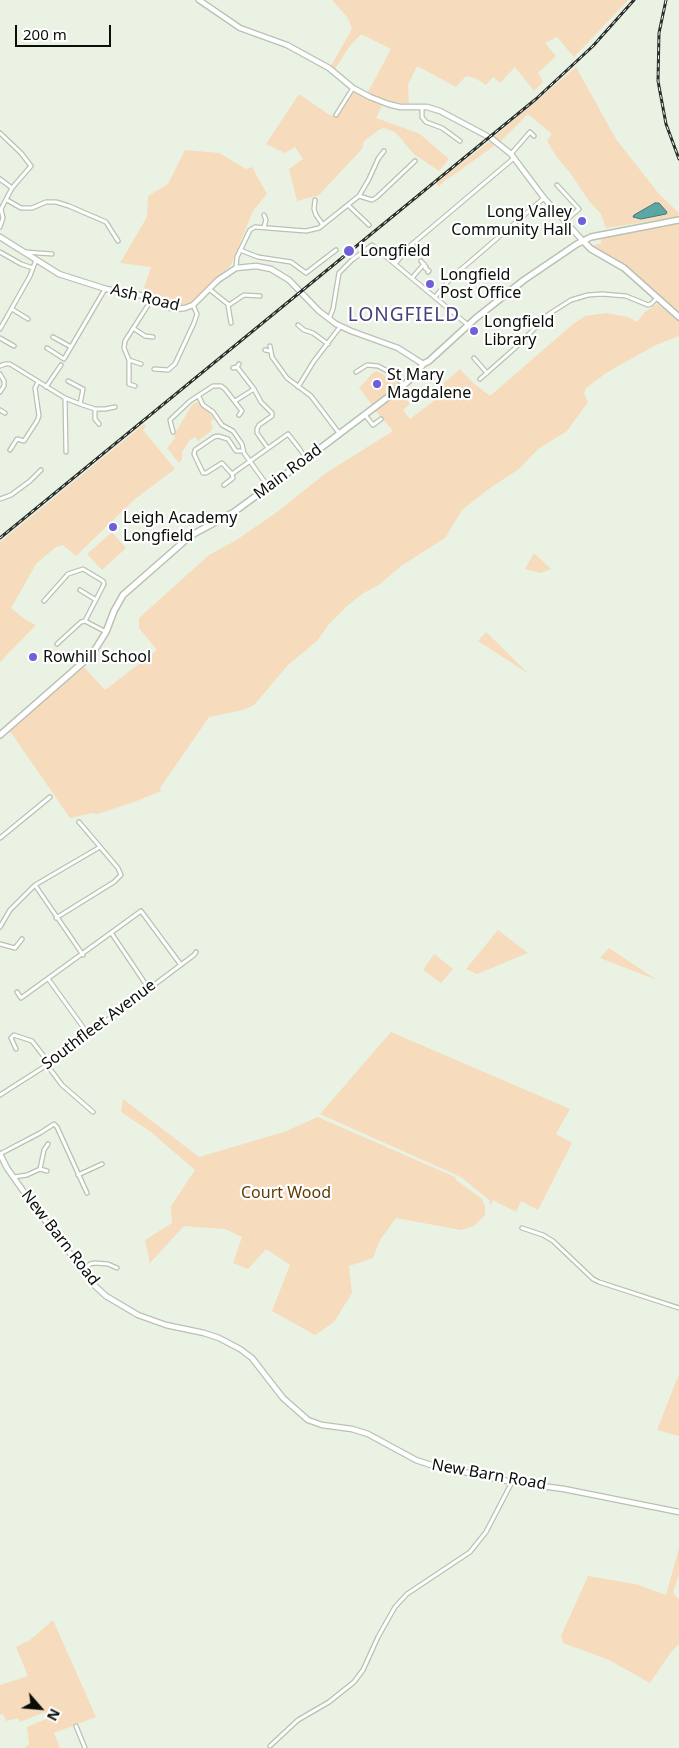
<!DOCTYPE html>
<html>
<head>
<meta charset="utf-8">
<style>
  body { margin:0 }
  #map { position:relative; width:679px; height:1748px; overflow:hidden; background:#eaf2e3; font-family:"Noto Sans",sans-serif }
  canvas { display:block }
  .north { position:absolute; left:15px; top:1683px; width:50px; height:50px; -webkit-text-stroke:4px #fff; paint-order:stroke; rotate:117deg; font-size:14px; font-weight:700; line-height:20px; text-align:center; color:#0a0d08 }
  .north::after { content:''; display:block; margin:auto; width:18px; height:22px; background:#0a0d08; clip-path:polygon(50% 0,100% 100%,50% 72%,0 100%) }
  .scale { position:absolute; left:15px; top:25px; width:96px; height:22px; box-sizing:border-box; border:2px solid #0a0d08; border-top:0; padding-left:6px; font-size:15px; line-height:18px; white-space:nowrap; color:#0a0d08; -webkit-text-stroke:4px #fff; paint-order:stroke }
</style>
</head>
<body>
<div id="map">
<canvas width="679" height="1748"></canvas>
<div class="north">N</div>
<div class="scale">200 m</div>
</div>
<script>
const context = document.querySelector('canvas').getContext('2d');
context.lineJoin = 'round';
function fill(path, color) {
  context.fillStyle = color;
  context.fill(path, 'evenodd');
}
function toPath(rows) {
  const path = new Path2D();
  for (const r of rows) {
    path.moveTo(r[0], r[1]);
    for (let i = 2; i < r.length; i += 2) path.lineTo(r[i], r[i + 1]);
  }
  return path;
}
function trace(path, color, width, dash) {
  context.strokeStyle = color;
  context.lineWidth = width;
  context.lineCap = dash ? 'butt' : 'round';
  context.setLineDash(dash || []);
  context.stroke(path);
}
function drawText(font, color, halo, rows, align = 'center') {
  context.font = font + ' "Noto Sans",sans-serif';
  context.lineWidth = 4.5;
  context.setLineDash([]);
  context.textBaseline = 'middle';
  context.strokeStyle = halo;
  context.fillStyle = color;
  for (const [text, x, y, turn = 0] of rows) {
    context.save();
    context.translate(x, y);
    context.rotate((+turn || 0) * Math.PI / 180);
    context.textAlign = isNaN(turn) ? turn : align;
    if (halo) context.strokeText(text, 0, 0);
    context.fillText(text, 0, 0);
    context.restore();
  }
}
fill(toPath([
  [332,0,628,0,574,57,557,37,545,43,556,56,538,73,543,82,534,91,515,67,500,83,493,77,486,85,475,78,466,76,456,87,417,66,408,85,409,104,393,102,367,94,391,49,361,34,349,47,335,69,331,66,352,29,348,18],
  [576,67,616,139,659,194,679,213,677,217,606,228,601,214,589,201,571,174,556,156,547,141,552,134,528,114,500,142,493,138],
  [354,91,382,106,376,118,420,134,449,159,439,171,414,154,395,132,384,128,380,129,364,141,362,149,319,195,297,201,289,169,303,159,295,147,285,153,266,144,299,94,328,114,336,117,340,114],
  [490,141,494,146,442,183,439,187,436,183],
  [185,150,219,153,246,169,252,167,267,194,253,211,231,265,194,300,187,305,178,306,143,291,151,267,120,263,147,217,148,196,168,184],
  [679,223,679,314,660,297,594,248,594,245,602,243,600,238],
  [657,304,679,321,679,336,656,345,606,373,586,388,584,394,588,402,567,431,538,449,519,469,490,488,462,510,445,538,401,566,380,584,362,594,347,606,329,624,317,641,288,665,254,705,243,710,209,717,160,788,161,791,134,802,97,814,92,813,70,818,12,734,9,732,40,703,84,667,105,690,157,650,139,628,139,618,209,555,235,541,277,512,326,473,393,431,375,410,400,391,410,404,403,410,410,419,436,399,435,391,460,369,472,382,490,396,573,324,585,316,606,313,628,317,637,322,645,312],
  [377,371,401,385,373,406,359,388,374,372],
  [197,402,208,411,214,419,210,422,213,427,211,429,211,431,198,441,195,437,190,440,182,452,182,459,179,463,167,448,175,438,174,435,192,405],
  [144,424,146,426,143,430,175,469,135,499,76,556,63,545,56,547,36,564,11,608,27,621,36,625,0,662,0,542],
  [112,532,126,548,102,570,87,554],
  [534,553,551,569,540,573,525,569],
  [486,632,529,674,478,641],
  [498,930,528,953,477,974,466,969],
  [609,948,657,980,600,958],
  [434,954,453,969,441,983,423,970],
  [391,1032,570,1109,556,1134,572,1143,538,1210,521,1201,516,1212,493,1200,491,1205,489,1200,461,1177,320,1114],
  [123,1099,199,1157,284,1132,318,1117,455,1177,456,1180,481,1198,485,1206,485,1215,474,1226,461,1230,396,1218,380,1240,373,1258,349,1266,352,1293,334,1322,315,1335,272,1311,290,1265,266,1249,248,1269,233,1263,242,1237,225,1229,184,1226,150,1263,145,1240,172,1223,171,1206,195,1170,151,1132,121,1112],
  [679,1374,679,1436,657,1430],
  [679,1548,679,1575,673,1592,676,1597,679,1599,679,1644,671,1652,650,1683,609,1660,563,1643,561,1636,588,1576,635,1584,666,1595],
  [53,1620,96,1717,54,1733,60,1748,25,1748,29,1744,27,1727,48,1718,45,1712,20,1722,18,1718,6,1721,3,1714,0,1715,0,1685,28,1676,16,1647,30,1640]
]), '#f6dbbc');
const water = toPath([
  [655,203,659,203,667,212,666,214,641,219,633,217,634,215,655,203]
]);
fill(water, '#5ba7a5');
trace(water, '#437976', 1);
const pedestrian = toPath([
  [299,448,306,458]
]);
const minor = toPath([
  [422,107,422,117,426,122,442,128,460,141],
  [336,115,353,88],
  [0,133,21,153,31,166,12,188,1,209,3,218,0,227],
  [511,154,530,132,534,136],
  [0,179,12,188],
  [557,185,579,209,565,221],
  [359,196,372,200,377,197,415,161],
  [7,200,21,208,32,208,46,202,56,202,69,206,106,222,118,241],
  [315,200,314,209,316,215,323,225],
  [349,206,369,225],
  [264,227,266,220,264,215],
  [240,250,258,257,291,262,306,273,336,250],
  [0,252,21,264,33,268],
  [25,252,52,254],
  [421,261,426,267,425,268,429,271,428,272],
  [395,264,411,245,514,158],
  [236,268,237,257,250,230,255,227,306,231,319,228,359,196,369,179,378,159,384,151],
  [412,278,424,264],
  [209,289,229,305,244,295,260,296],
  [435,297,451,278,544,198],
  [228,305,231,323],
  [12,309,28,319],
  [329,319,333,309,339,273,352,260,372,245,468,325],
  [298,325,304,330,313,333,328,344],
  [133,328,145,336,153,337],
  [0,329,30,276,36,260],
  [53,337,71,347],
  [0,338,14,346],
  [270,346,272,357,287,378,311,396,339,433],
  [47,348,64,359,105,289],
  [265,350,270,351],
  [474,358,487,373],
  [129,360,129,384,135,386],
  [141,364,129,360,124,348,125,341,152,299],
  [0,366,5,364,10,364,65,398,80,404,95,409,105,409,115,407],
  [237,367,254,389,261,402,272,413,272,416,259,425,257,429,257,433,267,447],
  [233,368,237,367,239,364],
  [154,369,168,370,175,364,194,323,197,314,193,305],
  [356,372,367,365,378,366,393,374,404,385],
  [0,374,4,381,4,386,0,392],
  [480,379,514,349,549,314,571,300,588,295,602,294,626,296,648,305,651,304,657,298],
  [68,381,83,389,80,404],
  [46,387,61,365],
  [298,387,314,361,340,327],
  [199,397,203,405,213,412,222,425,233,431,242,444,244,453,267,485],
  [65,398,66,452],
  [235,401,254,389],
  [95,409,95,419,99,424],
  [0,410,5,413],
  [365,415,373,425,381,419],
  [173,432,170,420,190,401,213,386,221,386,225,389,242,411,239,415],
  [10,450,17,439,24,441,37,421,39,416,35,388,38,382],
  [243,451,236,451,228,439,218,436,214,437,195,450,194,454,203,473,206,473,222,463,232,474,288,434,299,448],
  [224,485,233,478,232,474],
  [0,499,11,495,30,481,41,470],
  [80,590,96,600],
  [44,601,68,574,83,569,103,581,104,584,85,621],
  [57,644,81,622,85,621,106,632],
  [0,838,50,797],
  [35,885,83,955],
  [56,918,114,882,121,875,118,868,79,822],
  [0,927,10,910,35,885,100,847],
  [112,934,149,989],
  [0,944,15,948,22,939],
  [49,980,88,1034],
  [17,992,21,998,141,911,181,965],
  [16,1049,11,1038,14,1035,32,1041,49,1063],
  [47,1065,62,1085,93,1112],
  [0,1095,47,1065,194,955,196,952],
  [0,1154,40,1133,54,1124,57,1127,87,1193],
  [40,1169,44,1150,48,1144],
  [78,1175,102,1164],
  [14,1177,27,1175,40,1169,47,1171],
  [522,1228,543,1235,553,1241,593,1279,599,1282,679,1308],
  [84,1272,90,1264,95,1263,108,1264,117,1268],
  [76,1726,85,1748],
  [270,1746,298,1720,329,1702,354,1682,363,1670,378,1637,395,1607,407,1594,470,1552,486,1532,512,1482]
]);
const tertiary = toPath([
  [199,0,240,28,287,45,329,68,353,88,370,97,388,104,400,107,427,107,440,111,487,136],
  [491,138,511,154,544,198,583,241],
  [0,237,59,274,106,289,145,296,167,307,176,309,185,308,193,305,218,280,236,268,256,266,271,269,289,280,319,311,336,324,351,331,398,348,423,364],
  [0,1154,7,1168,31,1202,94,1285,106,1296,138,1315,166,1325,204,1333,219,1338,240,1349,252,1358,283,1398,308,1420,322,1425,352,1429,368,1434,416,1460,434,1466,512,1482,564,1489,679,1512]
]);
const secondary = toPath([
  [583,241,591,249,624,268,679,317],
  [0,735,88,658,96,648,106,632,114,611,123,595,180,545,190,536,234,512,264,490,267,485,273,484,404,385,417,373,423,364,429,361,476,318,524,280,577,244,591,237,679,220]
]);
trace(pedestrian, '#b9c1b3', 5);
trace(minor, '#b9c1b3', 5.5);
trace(tertiary, '#b9c1b3', 7);
trace(secondary, '#b9c1b3', 8);
trace(pedestrian, '#fff', 2.5);
trace(minor, '#fff', 3);
trace(tertiary, '#fff', 4.5);
trace(secondary, '#fff', 5);
const rail = toPath([
  [666,0,659,33,658,81,666,124,679,159],
  [0,538,536,99,593,46,634,0]
]);
trace(rail, '#2c2f29', 3);
trace(rail, '#fff', 1, [4]);
for (const [x, y, r, color] of [
  [582,221,5,"#715fda"],
  [349,251,6,"#715fda"],
  [430,284,5,"#715fda"],
  [474,331,5,"#715fda"],
  [377,384,5,"#715fda"],
  [113,527,5,"#715fda"],
  [33,657,5,"#715fda"]
]) {
  const dot = new Path2D();
  dot.arc(x, y, r, 0, 2 * Math.PI);
  context.fillStyle = color;
  context.fill(dot);
  trace(dot, '#fff', 2);
}
drawText('16px', '#0a0d08', '#fff', [
  ["Long Valley",572,212,"right"],
  ["Community Hall",572,230,"right"],
  ["Longfield",360,251],
  ["Longfield",440,275],
  ["Post Office",440,293],
  ["Longfield",484,322],
  ["Library",484,340],
  ["St Mary",387,375],
  ["Magdalene",387,393],
  ["Leigh Academy",123,518],
  ["Longfield",123,536],
  ["Rowhill School",43,657]
], 'left');
drawText('16px', '#0a0d08', '#fff', [
  ["Ash Road",145,298,14],
  ["Main Road",288,472,-37],
  ["Southfleet Avenue",99,1025,-37],
  ["New Barn Road",60,1238,52],
  ["New Barn Road",489,1475,10]
]);
drawText('16px', '#613c00', '#fff', [
  ["Court Wood",286,1193]
]);
context.letterSpacing = '1px';
drawText('19px', '#46407d', '#fff', [
  ["LONGFIELD",404,316]
]);
context.letterSpacing = '0px';
</script>
</body>
</html>
